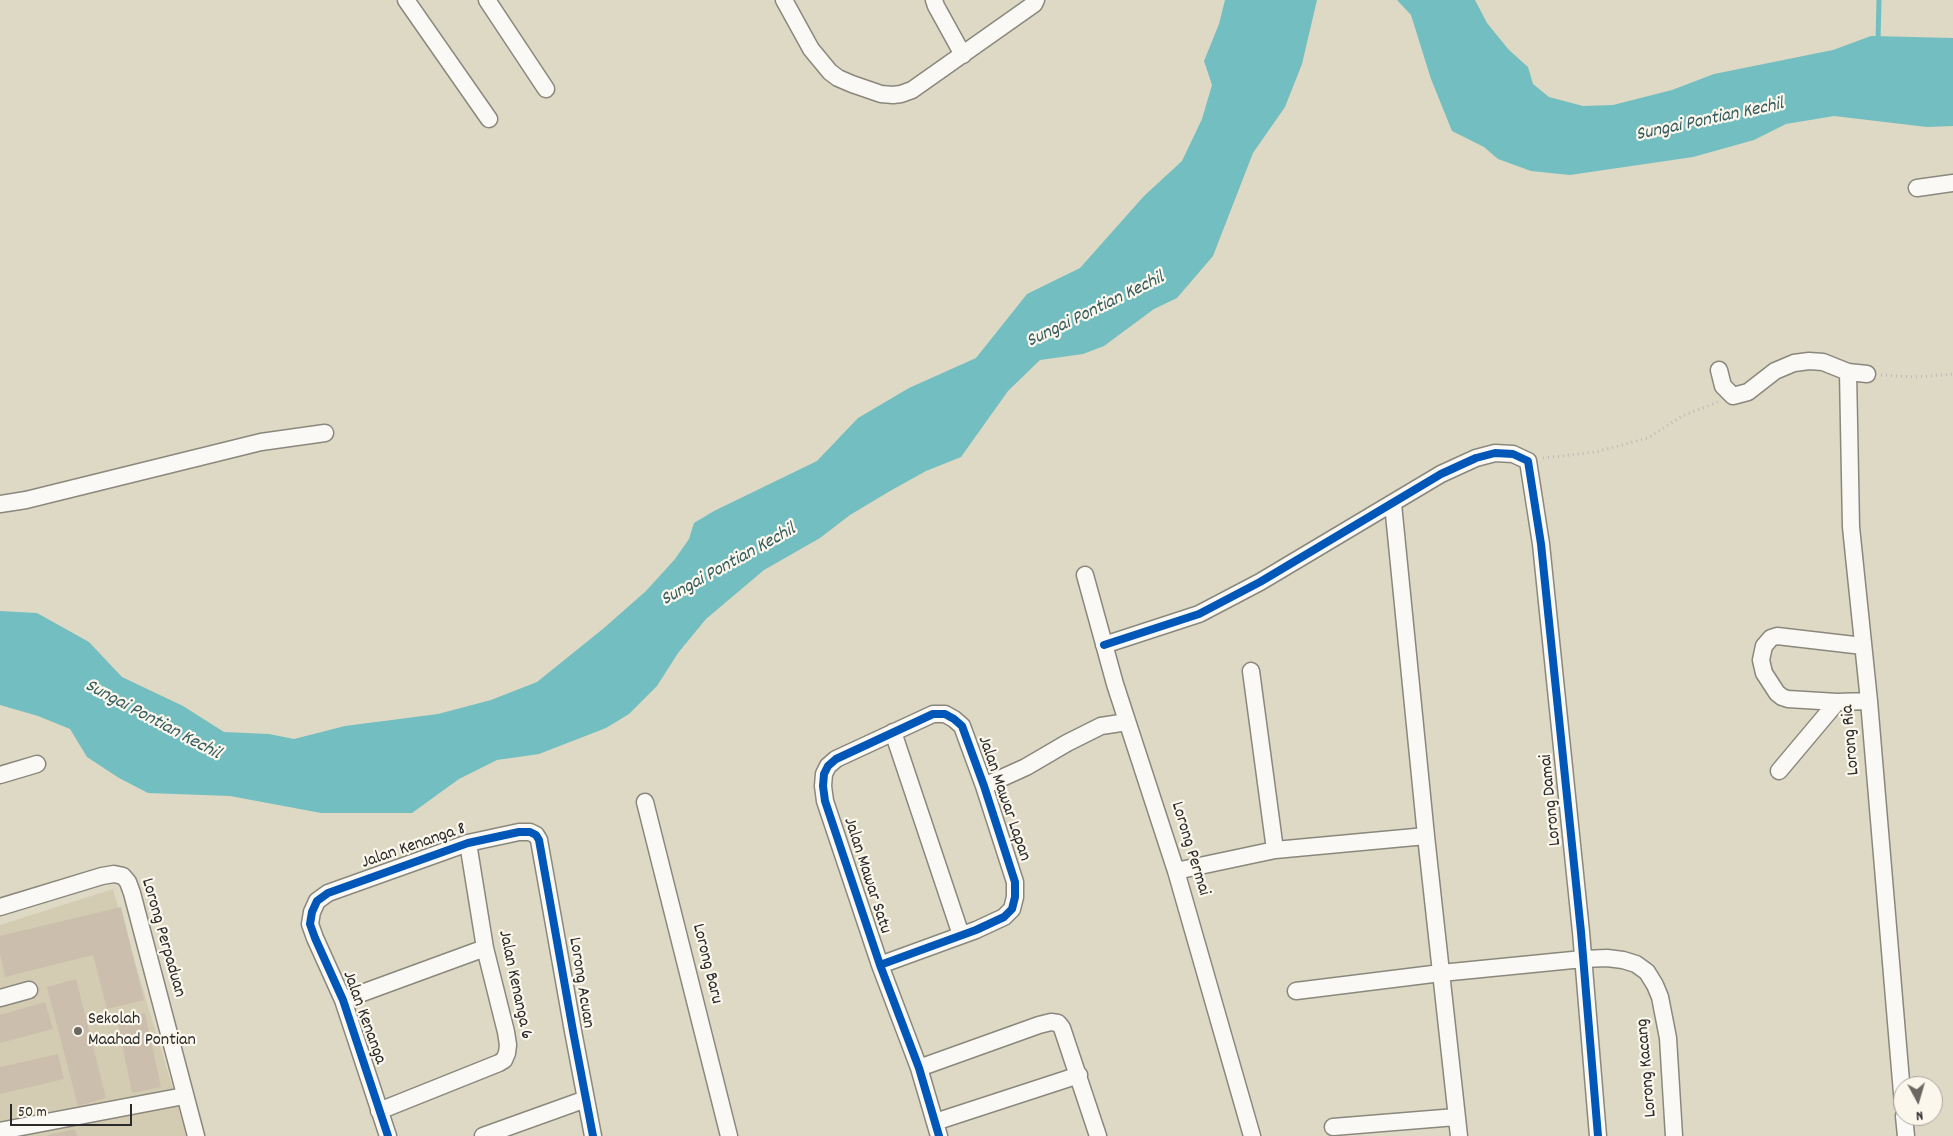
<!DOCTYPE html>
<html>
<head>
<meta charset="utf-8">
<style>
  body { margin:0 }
  #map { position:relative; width:1953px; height:1136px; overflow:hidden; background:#ded9c4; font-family:Dekko,sans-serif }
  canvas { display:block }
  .north { position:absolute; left:1893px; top:1076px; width:50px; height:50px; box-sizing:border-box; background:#fbf7ec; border:1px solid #a8a59f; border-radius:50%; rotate:174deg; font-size:14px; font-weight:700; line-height:20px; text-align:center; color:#2b2b2b }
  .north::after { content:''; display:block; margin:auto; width:18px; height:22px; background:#6a6861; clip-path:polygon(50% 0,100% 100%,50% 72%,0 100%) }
  .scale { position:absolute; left:10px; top:1104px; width:122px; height:22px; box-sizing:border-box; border:2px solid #2b2b2b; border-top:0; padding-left:6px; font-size:15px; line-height:18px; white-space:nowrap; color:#2b2b2b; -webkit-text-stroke:4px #fbf7ec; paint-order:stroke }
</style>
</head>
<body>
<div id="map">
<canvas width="1953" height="1136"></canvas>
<div class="north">N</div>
<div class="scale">50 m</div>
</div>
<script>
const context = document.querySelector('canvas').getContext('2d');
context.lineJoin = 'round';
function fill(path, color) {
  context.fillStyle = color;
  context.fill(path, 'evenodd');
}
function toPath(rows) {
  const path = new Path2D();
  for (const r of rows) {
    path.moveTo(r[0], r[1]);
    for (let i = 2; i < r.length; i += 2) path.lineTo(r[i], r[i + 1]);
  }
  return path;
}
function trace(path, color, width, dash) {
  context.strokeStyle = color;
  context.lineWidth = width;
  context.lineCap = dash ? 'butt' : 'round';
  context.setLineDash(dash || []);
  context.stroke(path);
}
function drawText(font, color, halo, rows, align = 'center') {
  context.font = font + ' Dekko,sans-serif';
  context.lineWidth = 4.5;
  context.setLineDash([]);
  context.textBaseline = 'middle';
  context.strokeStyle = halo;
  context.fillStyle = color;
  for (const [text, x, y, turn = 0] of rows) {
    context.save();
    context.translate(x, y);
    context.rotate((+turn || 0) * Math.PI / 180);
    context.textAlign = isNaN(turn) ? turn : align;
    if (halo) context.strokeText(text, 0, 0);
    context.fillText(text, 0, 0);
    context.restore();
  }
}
fill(toPath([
  [113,889,187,1136,0,1136,0,925]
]), '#d4ccb2');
fill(toPath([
  [1225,0,1317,0,1302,64,1285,107,1253,153,1213,256,1177,298,1154,309,1104,346,1083,354,1040,360,1008,391,961,457,926,471,890,491,850,515,820,538,764,570,706,619,678,653,657,686,629,714,606,728,539,754,497,760,459,779,412,813,321,813,230,796,148,793,119,778,87,757,70,729,38,716,0,705,0,611,37,613,89,642,122,677,183,706,224,732,269,734,294,739,345,726,438,714,491,700,537,682,604,628,646,591,675,559,689,539,694,523,714,511,817,461,858,418,909,388,976,358,1027,294,1080,268,1144,196,1182,161,1202,119,1212,85,1204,61,1219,24],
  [1397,0,1475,0,1487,23,1509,50,1528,67,1533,84,1549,97,1583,106,1613,105,1672,90,1714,74,1833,50,1871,36,1953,38,1953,126,1927,127,1834,116,1786,124,1754,140,1693,157,1570,175,1531,171,1498,159,1484,147,1452,131,1431,79,1411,15]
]), '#72bec0');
trace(toPath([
  [1878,42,1879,0]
]), '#72bec0', 5);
fill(toPath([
  [121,907,144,1000,107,1009,93,955,5,977,0,954,0,936],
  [76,979,106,1098,78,1106,47,987],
  [45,1002,53,1029,0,1043,0,1015],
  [145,1013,161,1087,132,1093,117,1019],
  [58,1054,64,1079,0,1094,0,1067],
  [75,1129,77,1136,48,1136,48,1135]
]), '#cbbead');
const minor = toPath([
  [406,0,489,119],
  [487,0,546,89],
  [784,0,811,49,830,72,838,78,852,84,881,94,893,95,901,94,912,90,1034,4,1036,0],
  [934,0,936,6,963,55],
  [1917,188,1953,183],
  [1719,370,1723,386,1733,396,1748,392,1775,371,1794,363,1809,361,1823,362,1848,372,1867,374],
  [1848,372,1851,527,1869,701,1903,1105],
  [0,504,26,500,261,442,325,433],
  [1393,504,1426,836,1459,1136],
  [1085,575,1115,684,1176,871,1252,1136],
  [1104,645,1199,614,1260,582,1441,474,1476,458,1495,453,1513,454,1528,461,1541,544,1581,932,1598,1136],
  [1251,671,1275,850],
  [1837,702,1788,699,1782,697,1777,693,1764,673,1761,660,1764,646,1771,638,1777,636,1863,646],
  [893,732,961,935],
  [1779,771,1837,702,1869,701],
  [0,775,37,764],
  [984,786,1026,767,1067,743,1101,726,1127,722],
  [645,802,729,1136],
  [1176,871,1275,850,1426,836],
  [0,907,102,876,114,874,123,876,128,882,132,893,196,1136],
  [880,965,976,930,1004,917,1012,909,1015,897,1015,882,984,786,962,726,954,719,945,714,933,714,836,759,828,766,824,774,823,786,825,801,880,965,919,1068,939,1136],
  [1296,991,1441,973,1583,959,1607,958,1623,960,1636,964,1647,972,1655,985,1660,997,1668,1038,1674,1136],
  [0,998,29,990],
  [343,1000,485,948],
  [919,1068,1039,1025,1051,1022,1058,1023,1062,1028,1098,1136],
  [379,1111,499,1063,504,1060,507,1053,508,1045,506,1032,485,948,468,843],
  [1904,1116,1906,1136],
  [935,1122,1079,1075],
  [1333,1127,1456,1117],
  [0,1131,184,1096],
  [388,1136,343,1000,315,938,310,924,312,912,317,901,328,893,468,843,519,832,530,832,536,835,539,840,573,1031,593,1136],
  [483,1136,586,1099]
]);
trace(minor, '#8a887d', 19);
trace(toPath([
  [1881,375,1915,377,1953,374],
  [1543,458,1596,452,1648,438,1682,416,1718,402]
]), '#bbbab6', 3, [1, 4]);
trace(minor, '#faf9f6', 16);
trace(toPath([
  [1104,645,1199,614,1260,582,1441,474,1476,458,1495,453,1513,454,1528,461,1541,544,1581,932,1598,1136],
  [880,965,976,930,1004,917,1012,909,1015,897,1015,882,984,786,962,726,954,719,945,714,933,714,836,759,828,766,824,774,823,786,825,801,880,965,919,1068,939,1136],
  [388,1136,343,1000,315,938,310,924,312,912,317,901,328,893,468,843,519,832,530,832,536,835,539,840,573,1031,593,1136]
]), '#0057b8', 8);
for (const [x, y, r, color] of [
  [78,1031,5,"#6a6861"]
]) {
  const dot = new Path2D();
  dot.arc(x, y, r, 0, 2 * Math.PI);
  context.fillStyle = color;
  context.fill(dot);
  trace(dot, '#fbf7ec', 2);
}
drawText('18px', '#2b2b2b', '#fbf7ec', [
  ["Lorong Ria",1852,740,-95],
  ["Jalan Mawar Lapan",1003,799,71],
  ["Lorong Damai",1552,800,-96],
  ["Jalan Kenanga 8",414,847,-19],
  ["Lorong Permai",1189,849,73],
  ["Jalan Mawar Satu",866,876,72],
  ["Lorong Perpaduan",162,938,74],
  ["Lorong Baru",706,964,76],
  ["Lorong Acuan",580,983,81],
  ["Jalan Kenanga 6",514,985,78],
  ["Jalan Kenanga",363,1018,70],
  ["Lorong Kacang",1648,1068,-95]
]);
drawText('18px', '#2b2b2b', '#fbf7ec', [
  ["Sekolah",88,1021],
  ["Maahad Pontian",88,1042]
], 'left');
drawText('italic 19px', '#345b5e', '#fbf7ec', [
  ["Sungai Pontian Kechil",1710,121,-12],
  ["Sungai Pontian Kechil",1096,311,-26],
  ["Sungai Pontian Kechil",729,566,-29],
  ["Sungai Pontian Kechil",152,721,28]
]);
</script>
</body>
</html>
